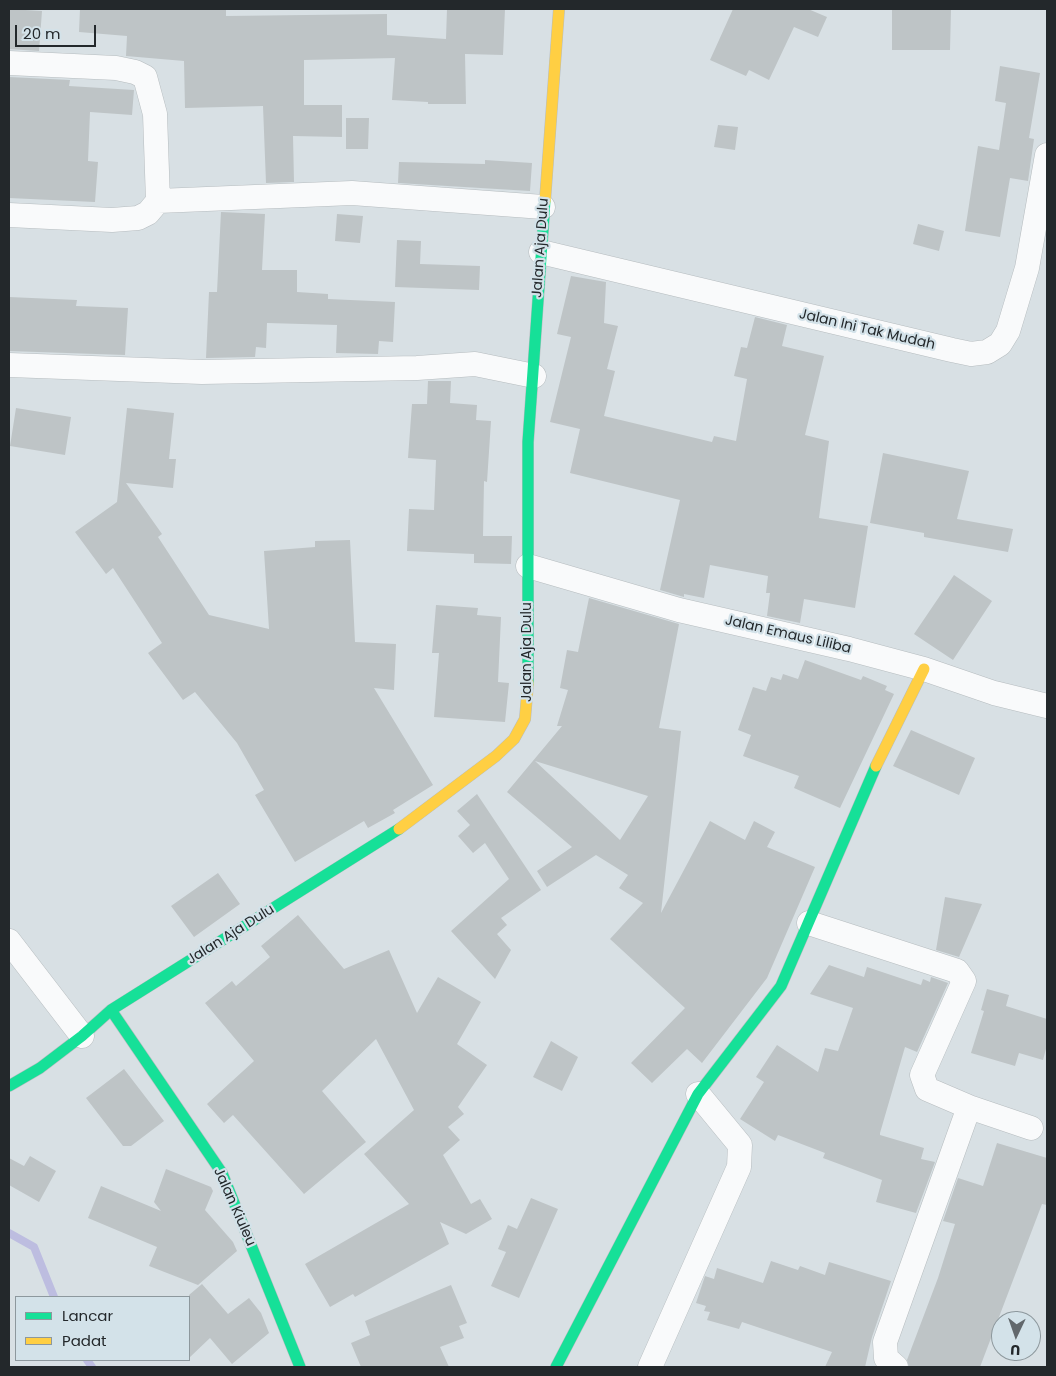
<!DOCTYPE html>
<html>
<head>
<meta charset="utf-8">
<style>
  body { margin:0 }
  #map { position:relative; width:1056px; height:1376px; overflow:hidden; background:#d8e0e4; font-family:Poppins,sans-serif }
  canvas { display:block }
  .frame { position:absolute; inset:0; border:10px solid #23282b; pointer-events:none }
  .legend { position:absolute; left:15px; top:1296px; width:175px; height:65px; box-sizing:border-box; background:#d3e2e9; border:1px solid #8d989d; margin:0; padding:6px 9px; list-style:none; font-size:15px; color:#23282b }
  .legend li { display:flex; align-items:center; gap:10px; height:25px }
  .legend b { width:25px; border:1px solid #8d989d }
  .north { position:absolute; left:991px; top:1311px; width:50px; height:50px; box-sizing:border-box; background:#d3e2e9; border:1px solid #8d989d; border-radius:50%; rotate:183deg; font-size:14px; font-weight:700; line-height:20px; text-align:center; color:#23282b }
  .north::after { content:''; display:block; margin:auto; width:18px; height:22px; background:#62686c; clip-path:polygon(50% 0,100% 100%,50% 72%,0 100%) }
  .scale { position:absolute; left:15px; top:25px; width:81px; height:22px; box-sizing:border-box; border:2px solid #23282b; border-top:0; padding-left:6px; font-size:15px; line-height:18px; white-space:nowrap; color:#23282b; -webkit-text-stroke:4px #d3e2e9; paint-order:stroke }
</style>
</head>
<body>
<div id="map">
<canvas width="1056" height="1376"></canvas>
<div class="frame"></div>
<ul class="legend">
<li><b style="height:6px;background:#16e098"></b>Lancar</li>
<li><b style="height:6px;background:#ffcf43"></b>Padat</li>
</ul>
<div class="north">U</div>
<div class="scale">20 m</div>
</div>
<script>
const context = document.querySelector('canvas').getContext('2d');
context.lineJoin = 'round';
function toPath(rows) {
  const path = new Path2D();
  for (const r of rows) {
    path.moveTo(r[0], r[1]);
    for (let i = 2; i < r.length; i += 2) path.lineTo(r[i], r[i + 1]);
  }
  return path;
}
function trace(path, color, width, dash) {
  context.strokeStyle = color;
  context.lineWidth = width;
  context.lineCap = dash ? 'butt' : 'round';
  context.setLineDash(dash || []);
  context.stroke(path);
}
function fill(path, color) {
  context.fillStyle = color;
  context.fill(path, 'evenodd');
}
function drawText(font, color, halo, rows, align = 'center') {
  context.font = font + ' Poppins,sans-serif';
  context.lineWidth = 4.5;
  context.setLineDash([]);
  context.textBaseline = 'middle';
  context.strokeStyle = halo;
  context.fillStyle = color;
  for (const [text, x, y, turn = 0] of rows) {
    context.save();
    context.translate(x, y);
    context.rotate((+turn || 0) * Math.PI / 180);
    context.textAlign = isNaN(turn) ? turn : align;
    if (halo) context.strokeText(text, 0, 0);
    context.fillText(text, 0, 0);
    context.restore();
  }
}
trace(toPath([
  [9,1233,34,1247,54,1297],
  [87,1360,92,1367]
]), '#bdbde0', 8);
fill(toPath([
  [9,9,42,11,39,51,9,49],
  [80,9,226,9,226,16,387,14,387,35,446,39,447,9,505,9,503,55,465,54,466,104,428,104,428,102,392,100,395,58,304,60,304,105,342,105,342,137,293,136,294,182,266,183,263,106,185,108,184,61,126,56,127,36,79,32],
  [733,9,808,9,827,17,818,37,794,27,769,80,749,70,746,76,710,60],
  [892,9,951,9,950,50,892,50],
  [1000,66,1040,73,1029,138,1034,139,1028,181,1010,178,1000,237,965,231,978,146,999,150,1006,103,995,101],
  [9,77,70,80,69,86,134,90,132,115,90,112,88,161,98,162,95,202,9,198],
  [346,118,369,118,368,149,346,149],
  [718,125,738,127,735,150,714,147],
  [485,160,532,163,530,191,398,183,399,162,485,164],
  [221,212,265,214,262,270,297,270,297,292,328,294,328,299,395,302,393,342,379,341,378,354,336,353,337,325,267,323,266,348,256,347,255,357,206,358,209,292,217,292],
  [337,214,363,216,360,243,335,241],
  [918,224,944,231,939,251,913,244],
  [397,240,421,241,420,264,480,266,479,290,395,287],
  [571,276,606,282,604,323,618,326,607,369,615,371,604,416,712,442,714,436,736,441,747,379,734,376,741,347,747,348,755,317,787,325,782,346,824,356,805,435,829,441,819,518,868,526,855,608,804,599,800,623,767,616,770,593,766,593,768,576,710,565,704,598,684,594,684,597,660,590,680,500,570,473,580,429,550,422,571,337,557,334],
  [9,297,77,300,76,306,128,308,125,355,9,351],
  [428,381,451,381,450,403,477,405,476,420,491,421,487,482,484,481,483,536,512,536,511,564,474,563,474,554,407,551,409,509,434,510,436,460,408,458,412,404,427,404],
  [16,408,71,417,65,455,10,446],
  [127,408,174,413,169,459,176,459,173,488,126,483,162,534,158,537,209,615,269,629,264,551,315,547,315,541,350,540,355,642,396,644,394,690,374,688,433,785,393,810,395,813,368,828,364,821,295,862,255,795,264,790,237,743,195,692,183,700,148,653,162,643,113,568,106,574,75,532,117,502],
  [883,453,969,471,957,519,1013,529,1008,552,924,537,924,533,870,523],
  [954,575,992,601,953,660,914,634],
  [589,598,679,624,659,728,681,731,661,913,710,821,745,840,754,821,775,832,767,847,815,867,767,978,702,1063,687,1049,652,1083,631,1063,685,1008,610,939,643,903,619,888,628,875,596,855,547,887,537,871,572,847,507,792,562,726,557,726,568,690,560,688,567,650,578,652],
  [535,761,648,796,620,840],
  [436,605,478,608,477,615,501,617,498,682,509,683,505,722,434,717,439,653,432,653],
  [805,660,861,680,863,676,887,686,885,690,894,694,840,808,794,788,799,776,743,756,751,735,738,730,753,687,766,691,771,677,781,680,783,674,798,679],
  [911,730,975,758,959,795,893,766],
  [477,794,541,890,501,918,507,925,497,934,511,950,495,979,451,931,509,879,485,843,473,853,458,836,470,825,457,811],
  [218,873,240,904,194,937,171,906],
  [945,897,982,904,959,957,936,950],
  [298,915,344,969,389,950,417,1013,438,977,481,1002,457,1044,487,1065,458,1107,464,1114,448,1127,460,1140,443,1155,471,1204,480,1199,492,1219,466,1234,440,1222,449,1244,355,1297,353,1294,330,1307,305,1264,409,1204,364,1154,414,1110,376,1039,322,1091,366,1142,304,1194,233,1115,224,1123,207,1104,254,1061,205,1003,232,981,236,986,270,957,261,946],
  [829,965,864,977,867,967,921,985,923,979,930,982,931,977,948,983,917,1052,905,1047,880,1133,880,1135,924,1148,921,1159,935,1162,916,1213,876,1202,882,1180,823,1158,825,1153,778,1135,775,1141,740,1119,764,1082,756,1077,777,1045,818,1072,825,1048,838,1051,853,1008,810,994],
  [987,989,1009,995,1006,1006,1047,1019,1047,1045,1043,1060,1019,1053,1015,1066,971,1053,984,1011,981,1010],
  [551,1041,578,1057,562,1091,533,1077],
  [124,1069,164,1121,131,1146,123,1146,86,1098],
  [997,1143,1047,1158,1047,1205,1042,1204,980,1367,909,1367,907,1360,938,1278,955,1224,943,1221,958,1178,983,1186],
  [30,1156,56,1171,39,1202,9,1185,9,1158,24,1166],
  [166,1169,211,1187,213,1191,205,1210,233,1242,237,1251,198,1285,149,1266,157,1247,88,1218,101,1186,161,1211,154,1202],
  [531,1198,558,1209,519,1298,491,1286,506,1252,498,1249,508,1225,517,1229],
  [771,1261,798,1270,800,1266,825,1275,829,1262,891,1281,872,1337,865,1367,825,1367,832,1352,742,1322,739,1329,707,1320,710,1312,704,1311,706,1306,696,1303,705,1276,714,1279,717,1268,763,1283],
  [202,1284,228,1314,249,1298,261,1313,269,1333,232,1364,210,1338,189,1358,189,1295],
  [451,1285,467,1323,459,1326,464,1338,440,1347,449,1367,361,1367,351,1343,370,1335,365,1321]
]), '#bec4c6');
const street = toPath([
  [9,63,116,68,135,72,145,77,155,114,158,201],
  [9,215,112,220,138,218,148,213,158,201,352,193,543,207],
  [541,252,952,350,971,354,987,352,1000,344,1008,331,1027,268,1047,155],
  [9,365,202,372,417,368,475,364,534,376],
  [528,566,679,610,849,649,924,669,994,693,1047,706],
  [809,923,957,971,964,981,922,1075,927,1089,969,1107,885,1342,886,1358,896,1367],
  [9,941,82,1036],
  [969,1107,1031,1128],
  [650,1367,739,1167,740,1145,698,1094]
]);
const fast = toPath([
  [528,683,528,442,545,201],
  [111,1010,222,1173,300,1367],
  [9,1086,40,1068,82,1036,111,1010,399,829],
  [556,1367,698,1094,781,986,876,766]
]);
const slow = toPath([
  [545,201,559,9],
  [876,766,924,669],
  [399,829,496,756,514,739,525,719,528,683]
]);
trace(street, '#b6bcbf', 25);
trace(fast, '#b6bcbf', 12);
trace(slow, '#b6bcbf', 12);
trace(street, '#f9fafb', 24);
trace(fast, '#16e098', 11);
trace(slow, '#ffcf43', 11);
drawText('14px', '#23282b', '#d3e2e9', [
  ["Jalan Aja Dulu",541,248,-86],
  ["Jalan Ini Tak Mudah",867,330,13],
  ["Jalan Emaus Liliba",788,635,13],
  ["Jalan Aja Dulu",527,652,-90],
  ["Jalan Aja Dulu",231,935,-32],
  ["Jalan Kiuleu",234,1207,66]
]);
</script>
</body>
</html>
